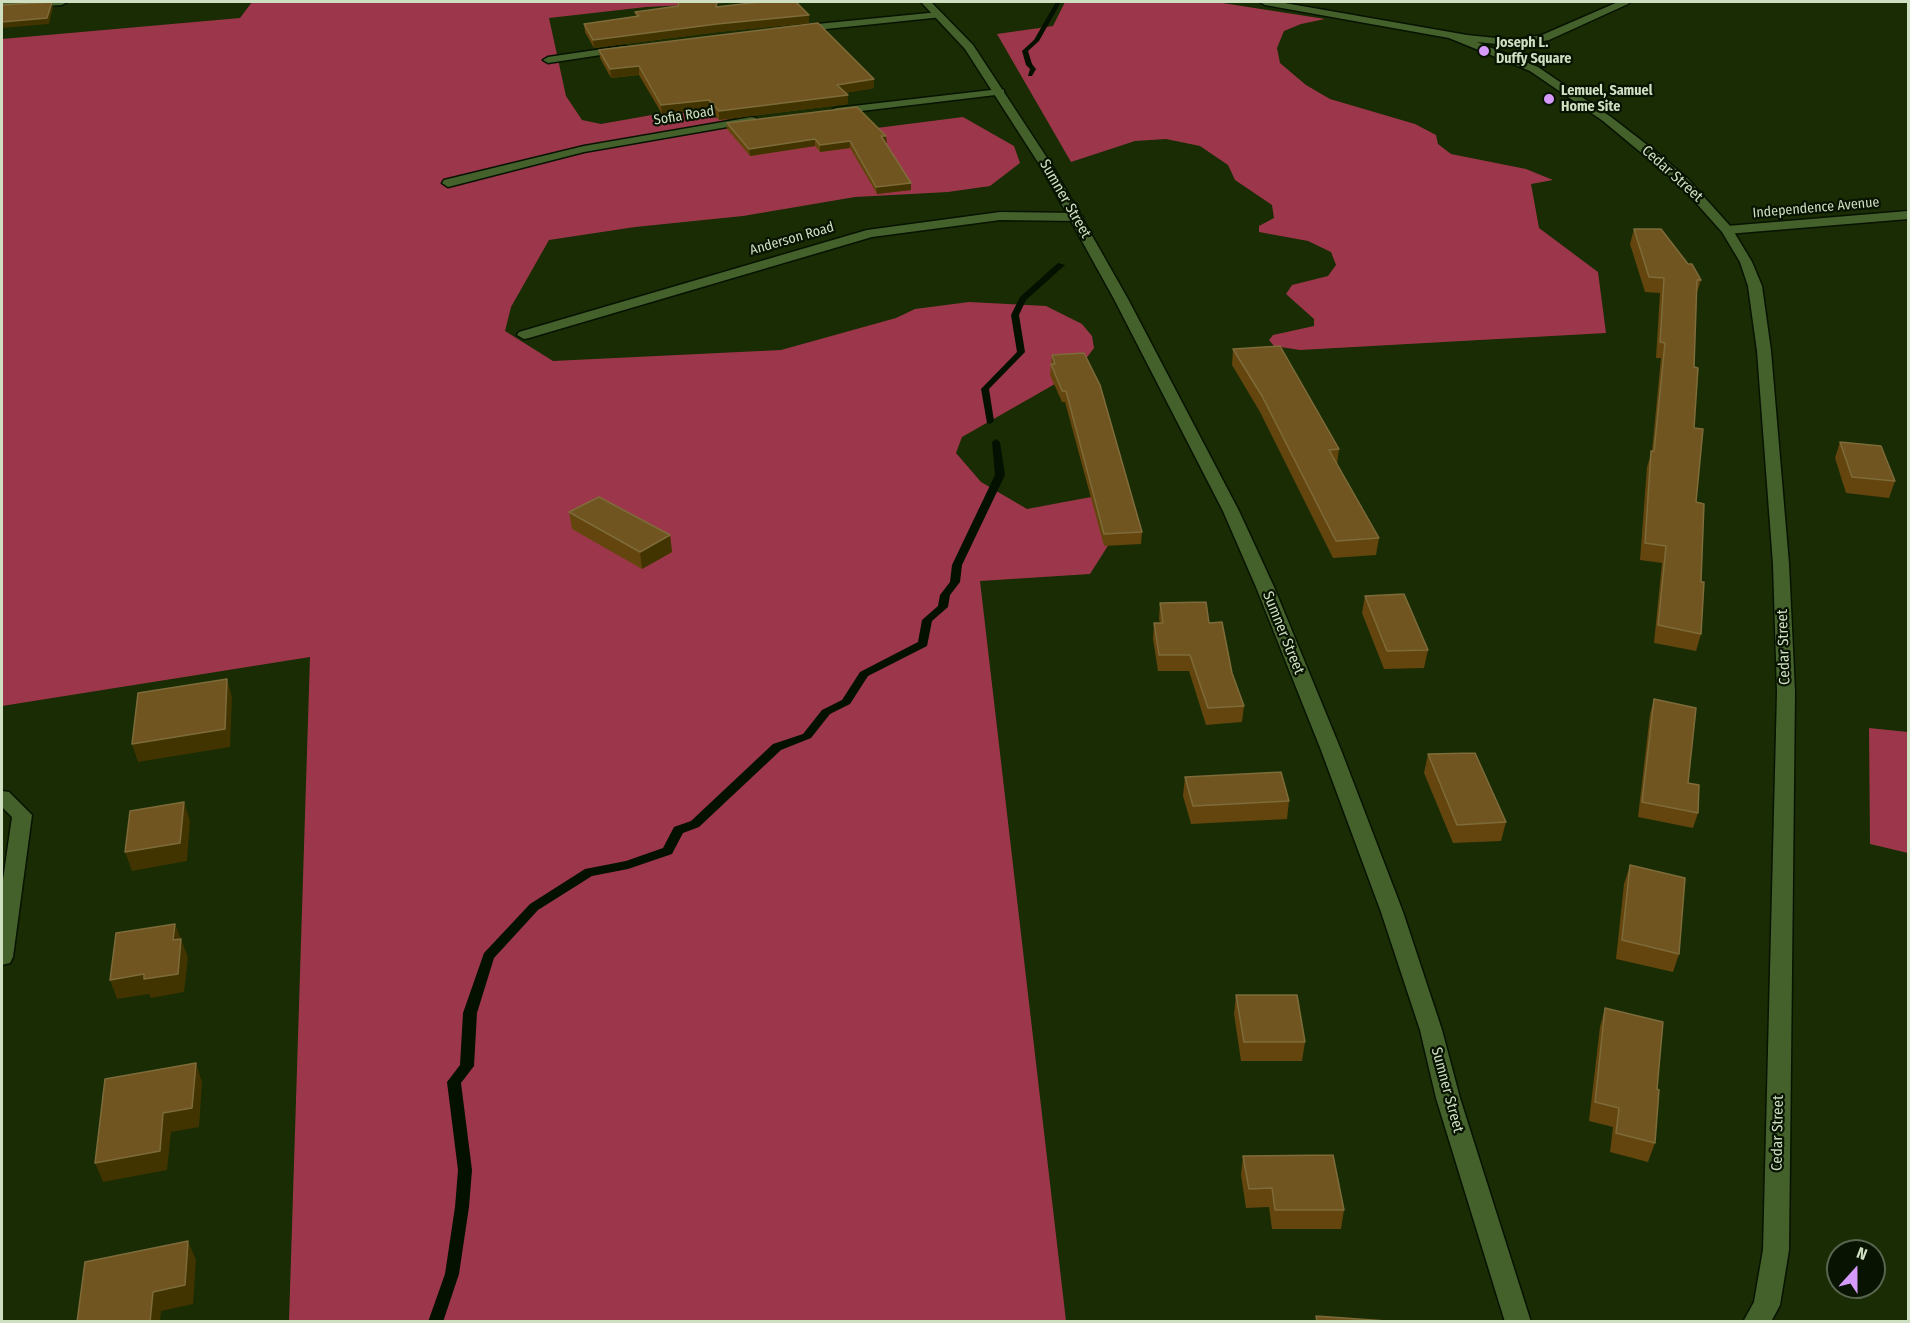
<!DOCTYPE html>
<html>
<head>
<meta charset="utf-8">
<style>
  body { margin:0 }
  #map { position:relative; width:1910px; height:1323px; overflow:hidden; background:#192c03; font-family:"Fira Sans Condensed",sans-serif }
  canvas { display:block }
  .frame { position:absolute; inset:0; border:3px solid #cfdfc2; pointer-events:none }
  .north { position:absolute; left:1826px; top:1239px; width:60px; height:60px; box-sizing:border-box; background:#081301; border:2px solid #58654e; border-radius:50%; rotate:21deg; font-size:16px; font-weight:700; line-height:24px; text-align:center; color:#cfdfc2 }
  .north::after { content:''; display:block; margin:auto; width:21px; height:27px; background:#d69bfa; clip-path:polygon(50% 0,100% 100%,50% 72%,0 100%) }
</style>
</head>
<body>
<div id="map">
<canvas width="1910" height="1323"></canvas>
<div class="frame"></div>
<div class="north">N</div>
</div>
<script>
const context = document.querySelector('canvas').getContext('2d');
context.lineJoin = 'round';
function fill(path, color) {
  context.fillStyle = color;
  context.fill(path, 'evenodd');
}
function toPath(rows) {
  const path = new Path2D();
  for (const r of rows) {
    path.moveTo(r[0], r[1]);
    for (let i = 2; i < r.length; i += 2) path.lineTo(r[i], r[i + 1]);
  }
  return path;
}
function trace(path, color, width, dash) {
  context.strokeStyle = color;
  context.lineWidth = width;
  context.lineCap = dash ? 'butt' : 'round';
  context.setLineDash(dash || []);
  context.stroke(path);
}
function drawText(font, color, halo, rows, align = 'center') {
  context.font = font + ' "Fira Sans Condensed",sans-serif';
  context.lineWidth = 4.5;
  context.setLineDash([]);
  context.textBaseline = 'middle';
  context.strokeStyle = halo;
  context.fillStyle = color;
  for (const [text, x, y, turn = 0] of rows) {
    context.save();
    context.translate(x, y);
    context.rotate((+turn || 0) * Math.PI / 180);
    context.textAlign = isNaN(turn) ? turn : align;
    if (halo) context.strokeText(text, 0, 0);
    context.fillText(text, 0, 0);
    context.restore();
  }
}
fill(toPath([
  [252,2,743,2,646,7,549,18,566,96,582,120,601,124,663,113,686,113,770,126,869,129,963,117,1014,146,1020,163,990,186,948,192,855,197,743,216,635,227,549,240,511,307,505,331,553,361,781,350,896,318,915,309,969,302,1046,306,1082,324,1092,336,1094,348,1076,372,962,437,956,453,981,482,1027,509,1107,494,1123,522,1090,574,980,581,1066,1321,289,1321,310,657,2,706,2,39,240,18],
  [1065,2,1216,2,1325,19,1301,24,1284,31,1277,48,1280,63,1306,85,1330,99,1415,124,1436,135,1438,144,1451,154,1526,169,1553,180,1531,184,1539,228,1598,272,1606,333,1300,350,1274,346,1269,340,1273,335,1314,326,1314,319,1286,294,1292,285,1328,276,1336,265,1331,252,1308,241,1259,232,1259,226,1274,218,1272,205,1235,180,1228,165,1200,146,1166,139,1135,141,1071,162,997,34,1053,26],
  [1869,728,1908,732,1908,853,1870,844]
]), '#9c374b');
fill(toPath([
  [1056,2,1061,2,1039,41,1028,51,1032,64,1036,69,1032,76,1028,76,1030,69,1026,65,1022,51,1034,40,1056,2],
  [1058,263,1065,265,1026,300,1019,315,1025,352,989,389,994,421,990,424,987,423,981,389,1017,352,1011,315,1020,297,1058,263],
  [996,439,1000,442,1005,475,962,565,960,582,950,595,948,607,932,621,927,646,868,676,850,704,830,714,811,738,781,750,699,827,683,833,672,854,628,869,592,876,538,910,494,958,477,1013,474,1066,461,1083,472,1170,469,1207,459,1274,443,1322,428,1322,445,1274,455,1207,458,1170,447,1082,460,1065,463,1013,484,953,530,904,585,869,626,861,663,848,674,827,691,821,773,744,803,734,822,710,842,700,860,672,918,642,922,620,938,606,940,595,950,582,952,565,995,475,992,442,996,439]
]), '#041000');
const minor = toPath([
  [26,2,67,2,62,5,2,9,2,3,26,2],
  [939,12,944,15,942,17,797,32,792,29,797,26,939,12],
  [623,46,627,47,627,51,548,63,543,60,548,57,623,46],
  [1000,89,1004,90,1004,94,836,114,830,111,836,108,1000,89],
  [752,117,756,118,756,122,584,152,448,187,442,183,444,180,584,146,752,117],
  [1908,211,1908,219,1727,234,1721,230,1727,226,1908,211],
  [1000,212,1077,213,1083,217,1077,221,1000,220,872,237,529,338,524,339,517,335,519,332,867,230,1000,212],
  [2,791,9,792,32,815,13,957,10,963,2,965,2,887,12,817,2,807,2,791]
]);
const tertiary = toPath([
  [1260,2,1279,2,1467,35,1515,40,1542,35,1618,2,1630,2,1628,4,1549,40,1515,46,1477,42,1538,67,1611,117,1655,151,1688,179,1731,227,1752,262,1762,286,1771,351,1789,564,1795,692,1789,1250,1780,1305,1771,1322,1743,1322,1754,1302,1763,1250,1777,692,1773,564,1757,351,1748,286,1740,262,1722,232,1680,185,1603,121,1530,71,1449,38,1265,5,1260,2]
]);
const secondary = toPath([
  [921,2,931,2,973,45,1053,167,1128,299,1239,511,1274,587,1341,750,1403,912,1442,1030,1460,1098,1531,1322,1505,1322,1436,1098,1420,1030,1381,912,1321,750,1256,587,1223,511,1114,299,1041,167,965,49,921,2]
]);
trace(minor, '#071300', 3);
trace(tertiary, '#071300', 3);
trace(secondary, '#071300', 3);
fill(minor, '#45612b');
fill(tertiary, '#45612b');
fill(secondary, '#45612b');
fill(toPath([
  [718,7,809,15,809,23,718,32,594,48,585,32,584,24,636,16,635,12],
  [599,50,874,79,874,88,845,93,848,95,848,104,719,120,710,109,662,114,639,75,611,78,600,58],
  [727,123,887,143,885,143,911,190,877,194,850,148,820,152,815,146,750,156,727,129],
  [1634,229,1701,280,1696,295,1694,367,1694,428,1696,502,1701,582,1701,634,1696,651,1654,643,1662,563,1640,560,1647,467,1652,451,1661,358,1656,358,1660,293,1645,292,1630,244],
  [1233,349,1339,449,1337,464,1379,538,1376,555,1333,558,1260,412,1232,365],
  [1052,355,1142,532,1141,544,1104,546,1065,402,1062,402,1050,375],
  [1840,442,1895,481,1889,498,1846,493,1835,458],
  [569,512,670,535,672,552,642,569,572,529],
  [1365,596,1428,650,1424,668,1384,669,1362,613],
  [1160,603,1209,623,1232,673,1244,706,1242,722,1206,725,1189,671,1158,671,1153,639,1154,623,1160,623,1159,619],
  [1654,699,1688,783,1698,813,1693,828,1638,817,1650,714],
  [1428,754,1506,822,1501,841,1453,843,1424,773],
  [1185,777,1289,801,1287,819,1191,824,1183,796],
  [1630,865,1679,954,1673,972,1616,959,1624,884],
  [1236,995,1305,1042,1302,1061,1241,1061,1234,1014],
  [1605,1008,1657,1089,1655,1143,1648,1162,1610,1152,1613,1127,1589,1121,1600,1027],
  [1243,1156,1344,1210,1341,1229,1272,1229,1269,1207,1246,1208,1241,1175]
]), '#64450e');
fill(toPath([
  [52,2,53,8,49,24,2,28,2,22],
  [809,15,809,23,718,32,594,48,593,40,717,24],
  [639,66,639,75,611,78,610,69],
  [874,79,874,88,838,94,837,85],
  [848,95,848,104,719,120,719,111],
  [709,100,710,109,662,114,661,105],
  [881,136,886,136,887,143,881,143],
  [815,139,815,146,750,156,749,149],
  [850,141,850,148,820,152,820,145],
  [911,183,911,190,877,194,876,187],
  [670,535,672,552,642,569,640,552],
  [227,679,232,697,230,747,138,762,132,744],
  [184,802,190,821,187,861,132,871,125,852],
  [175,924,188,957,184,992,151,998,149,994,117,999,110,980,173,940],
  [196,1063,202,1082,199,1127,171,1132,167,1170,103,1182,95,1163,163,1113],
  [188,1241,196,1260,193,1304,161,1311,160,1322,150,1322,153,1292]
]), '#413401');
const building = toPath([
  [52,2,47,18,2,22,2,5,52,2],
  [679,2,717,2,716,7,760,2,796,2,809,15,717,24,593,40,584,24,639,16,635,12,678,6,679,2],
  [818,23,874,79,837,85,848,95,719,111,709,100,661,105,639,66,610,69,599,50,818,23],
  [857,107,886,136,881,136,911,183,876,187,850,141,820,145,815,139,749,149,727,123,857,107],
  [1634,229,1661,229,1688,264,1692,264,1701,280,1697,280,1694,367,1698,368,1694,428,1703,429,1696,502,1704,504,1701,582,1704,582,1701,634,1658,625,1666,546,1645,543,1651,451,1654,451,1665,343,1660,342,1664,278,1649,277,1634,229],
  [1280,346,1339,449,1329,450,1379,538,1336,541,1262,396,1233,349,1280,346],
  [1084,353,1100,385,1142,532,1104,534,1066,391,1062,391,1051,364,1055,364,1052,355,1084,353],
  [1840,442,1881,446,1895,481,1852,477,1840,442],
  [599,497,670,535,640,552,569,512,599,497],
  [1404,594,1428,650,1387,651,1365,596,1404,594],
  [1206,602,1209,623,1222,622,1232,673,1244,706,1208,708,1190,655,1159,655,1154,623,1163,623,1160,603,1206,602],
  [227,679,225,729,132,744,138,693,227,679],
  [1654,699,1696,708,1688,783,1699,785,1698,813,1642,802,1654,699],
  [1475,753,1506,822,1457,825,1428,754,1475,753],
  [1281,772,1289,801,1193,806,1185,777,1281,772],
  [184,802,180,843,125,852,130,811,184,802],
  [1630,865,1685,878,1679,954,1622,940,1630,865],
  [175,924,173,940,181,939,178,974,144,979,144,974,110,980,116,933,175,924],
  [1236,995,1297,995,1305,1042,1244,1042,1236,995],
  [1605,1008,1663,1022,1657,1089,1659,1090,1655,1143,1616,1133,1619,1108,1595,1102,1605,1008],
  [196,1063,192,1108,163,1113,160,1151,95,1163,105,1079,196,1063],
  [1333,1155,1344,1210,1275,1210,1272,1188,1249,1189,1243,1156,1333,1155],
  [188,1241,185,1285,153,1292,150,1322,77,1322,85,1262,188,1241],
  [1316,1316,1387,1321,1387,1322,1317,1322,1316,1316]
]);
fill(building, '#705521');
trace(building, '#7e6b3a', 1.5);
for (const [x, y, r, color] of [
  [1484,51,6,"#d69bfa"],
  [1549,99,6,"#d69bfa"]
]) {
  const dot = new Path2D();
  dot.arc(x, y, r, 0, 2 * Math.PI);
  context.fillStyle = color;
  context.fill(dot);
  trace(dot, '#081301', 2);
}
drawText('bold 14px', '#cfdfc2', '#081301', [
  ["Joseph L.",1496,43],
  ["Duffy Square",1496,59],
  ["Lemuel, Samuel",1561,91],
  ["Home Site",1561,107]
], 'left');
drawText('14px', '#cfdfc2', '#081301', [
  ["Sofia Road",684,116,-9],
  ["Independence Avenue",1816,208,-5],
  ["Anderson Road",792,239,-16]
]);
drawText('15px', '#cfdfc2', '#081301', [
  ["Cedar Street",1672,174,42],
  ["Sumner Street",1065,199,60],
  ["Sumner Street",1283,633,68],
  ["Cedar Street",1784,647,-92],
  ["Sumner Street",1447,1090,75],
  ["Cedar Street",1778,1133,-89]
]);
</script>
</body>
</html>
